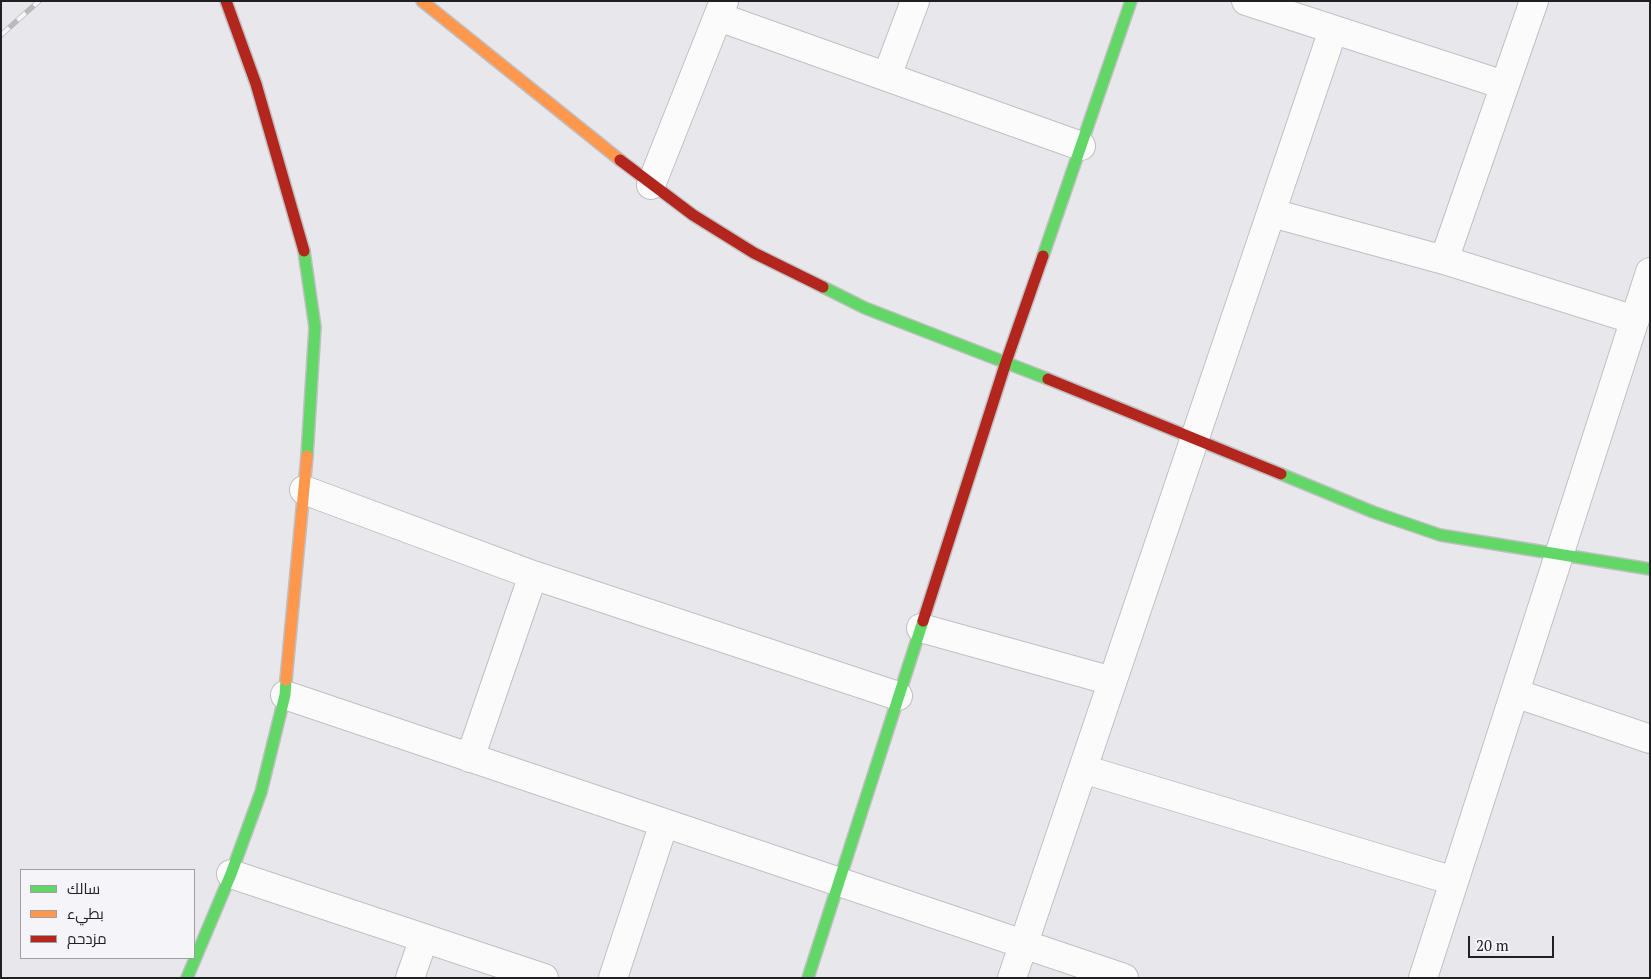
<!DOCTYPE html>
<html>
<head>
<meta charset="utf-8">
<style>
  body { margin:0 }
  #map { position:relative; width:1651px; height:979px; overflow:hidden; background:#e8e7eb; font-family:"PT Serif",Cairo,serif }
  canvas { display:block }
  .frame { position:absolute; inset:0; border:2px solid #202022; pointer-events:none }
  .legend { position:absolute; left:20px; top:869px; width:175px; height:90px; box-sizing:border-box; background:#f4f4f9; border:1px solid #9f9fa3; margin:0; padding:6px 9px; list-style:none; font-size:15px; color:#202022 }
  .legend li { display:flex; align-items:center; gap:10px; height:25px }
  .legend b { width:25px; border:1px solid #9f9fa3 }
  .scale { position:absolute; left:1468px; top:936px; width:86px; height:22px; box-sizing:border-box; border:2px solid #202022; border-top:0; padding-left:6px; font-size:15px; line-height:18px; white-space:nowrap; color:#202022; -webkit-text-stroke:4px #f4f4f9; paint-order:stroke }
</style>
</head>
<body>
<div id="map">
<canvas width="1651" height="979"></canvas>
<div class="frame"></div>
<ul class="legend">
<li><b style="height:6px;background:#63d668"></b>سالك</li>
<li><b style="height:6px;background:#ff974d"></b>بطيء</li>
<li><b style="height:6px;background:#b3261e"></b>مزدحم</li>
</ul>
<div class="scale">20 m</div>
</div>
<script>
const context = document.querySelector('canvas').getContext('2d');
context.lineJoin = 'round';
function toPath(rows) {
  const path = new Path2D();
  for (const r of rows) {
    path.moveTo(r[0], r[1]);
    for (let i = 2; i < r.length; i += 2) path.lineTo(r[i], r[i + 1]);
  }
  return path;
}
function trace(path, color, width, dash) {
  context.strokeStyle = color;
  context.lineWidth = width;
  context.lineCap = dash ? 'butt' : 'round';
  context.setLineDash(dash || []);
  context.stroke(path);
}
const street = toPath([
  [1246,1,1504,85],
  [719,17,1081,146],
  [887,76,915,1],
  [651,185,724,1],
  [1272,213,1444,260,1635,320],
  [1444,260,1534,1],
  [304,490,533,575,898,696],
  [921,628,1112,681],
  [1515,693,1650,739],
  [285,695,1124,978],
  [470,758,533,575],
  [1083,769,1454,881],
  [231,874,544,978],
  [410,978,424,938],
  [613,978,664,823],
  [1012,978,1333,30],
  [1423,978,1650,272]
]);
const fast = toPath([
  [304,251,315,327,307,456],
  [1043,256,1131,1],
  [823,287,865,308,1048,379],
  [1281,474,1373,512,1440,535,1650,569],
  [187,978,231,874,261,792,285,695,286,680],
  [808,978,923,621]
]);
const slow = toPath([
  [422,1,620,160],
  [286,680,307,456]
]);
const jam = toPath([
  [226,1,256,84,304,251],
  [620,160,693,215,754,253,823,287],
  [1048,379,1281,474],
  [923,621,1006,362,1043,256]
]);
trace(street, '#c0c0c2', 30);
trace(fast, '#c0c0c2', 14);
trace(slow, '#c0c0c2', 14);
trace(jam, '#c0c0c2', 14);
trace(street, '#fcfbfc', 28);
trace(fast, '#63d668', 11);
trace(slow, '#ff974d', 11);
trace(jam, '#b3261e', 11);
const rail = toPath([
  [1,35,39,1]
]);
trace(rail, '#bababb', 5.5);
trace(rail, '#f4f4f9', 4, [11]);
</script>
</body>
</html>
